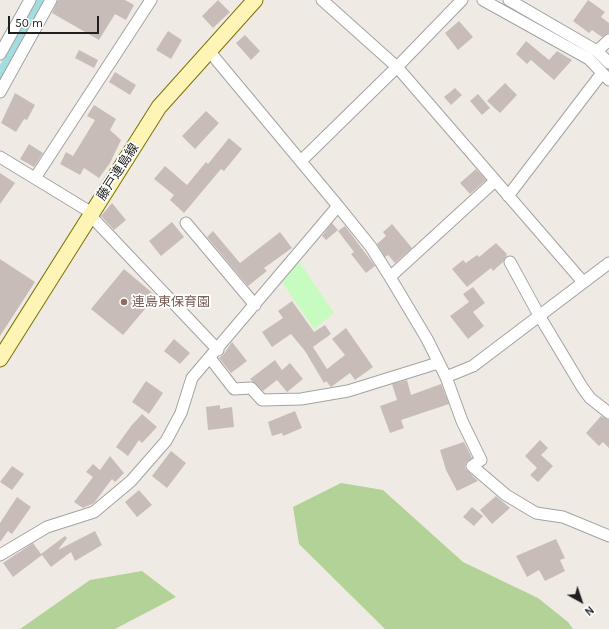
<!DOCTYPE html>
<html>
<head>
<meta charset="utf-8">
<style>
  body { margin:0 }
  #map { position:relative; width:609px; height:629px; overflow:hidden; background:#f0eae5; font-family:Karla,sans-serif }
  canvas { display:block }
  .north { position:absolute; left:561px; top:581px; width:40px; height:40px; -webkit-text-stroke:3px #fff; paint-order:stroke; rotate:140deg; font-size:11px; font-weight:700; line-height:16px; text-align:center; color:#1f1f1f }
  .north::after { content:''; display:block; margin:auto; width:14px; height:18px; background:#1f1f1f; clip-path:polygon(50% 0,100% 100%,50% 72%,0 100%) }
  .scale { position:absolute; left:8px; top:16px; width:91px; height:18px; box-sizing:border-box; border:2px solid #1f1f1f; border-top:0; padding-left:5px; font-size:12px; line-height:14px; white-space:nowrap; color:#1f1f1f; -webkit-text-stroke:3px #fff; paint-order:stroke }
</style>
</head>
<body>
<div id="map">
<canvas width="609" height="629"></canvas>
<div class="north">N</div>
<div class="scale">50 m</div>
</div>
<script>
const context = document.querySelector('canvas').getContext('2d');
context.lineJoin = 'round';
function fill(path, color) {
  context.fillStyle = color;
  context.fill(path, 'evenodd');
}
function toPath(rows) {
  const path = new Path2D();
  for (const r of rows) {
    path.moveTo(r[0], r[1]);
    for (let i = 2; i < r.length; i += 2) path.lineTo(r[i], r[i + 1]);
  }
  return path;
}
function trace(path, color, width, dash) {
  context.strokeStyle = color;
  context.lineWidth = width;
  context.lineCap = dash ? 'butt' : 'round';
  context.setLineDash(dash || []);
  context.stroke(path);
}
function drawText(font, color, halo, rows, align = 'center') {
  context.font = font + ' Karla,"Noto Sans JP",sans-serif';
  context.lineWidth = 3.5;
  context.setLineDash([]);
  context.textBaseline = 'middle';
  context.strokeStyle = halo;
  context.fillStyle = color;
  for (const [text, x, y, turn = 0] of rows) {
    context.save();
    context.translate(x, y);
    context.rotate((+turn || 0) * Math.PI / 180);
    context.textAlign = isNaN(turn) ? turn : align;
    if (halo) context.strokeText(text, 0, 0);
    context.fillText(text, 0, 0);
    context.restore();
  }
}
fill(toPath([
  [341,483,383,490,463,562,538,598,568,622,573,629,385,629,299,544,293,507],
  [142,571,176,597,115,629,20,629,90,580]
]), '#b3d297');
fill(toPath([
  [297,258,334,313,314,329,280,279]
]), '#c6fcc0');
fill(toPath([
  [36,0,45,0,0,81,0,65]
]), '#a3dde0');
fill(toPath([
  [58,0,125,0,134,5,126,20,115,14,99,40,52,13],
  [218,0,230,12,213,28,202,16],
  [588,0,605,12,601,17,609,23,609,33,602,37,592,30,589,33,573,21],
  [459,21,473,37,458,50,445,33],
  [168,31,182,40,171,59,156,50],
  [245,35,260,51,251,60,236,43],
  [526,41,549,60,557,51,572,60,554,80,531,60,527,64,516,54],
  [79,50,98,60,94,68,75,58],
  [115,72,136,85,130,95,109,82],
  [505,83,517,95,500,113,487,101],
  [455,88,462,95,451,105,444,97],
  [15,93,35,105,27,120,24,119,16,132,1,123],
  [478,94,490,108,482,115,470,101],
  [94,105,116,119,110,130,121,140,110,163,99,178,84,168,80,175,60,164,66,152,73,156,95,120,87,116],
  [206,111,219,123,195,149,182,136],
  [229,138,242,149,224,171,221,169,184,213,170,200,174,195,154,179,165,166,187,185,206,162,208,164],
  [29,144,43,153,34,167,20,159],
  [476,169,486,180,470,194,460,183],
  [0,173,15,183,0,204],
  [112,203,126,220,114,230,101,216],
  [172,222,184,237,161,256,149,241],
  [332,223,338,230,326,240,322,236],
  [392,224,412,248,395,263,388,255,385,257,377,244,386,236,383,232],
  [345,226,375,266,366,273,351,254,354,252,338,231],
  [213,231,240,263,280,232,292,248,264,268,267,271,248,286,207,237],
  [496,243,507,254,503,262,493,271,491,268,467,287,452,269,463,260,466,263,477,255,479,257],
  [0,259,35,282,0,336],
  [124,269,156,296,123,335,91,309],
  [473,287,485,303,473,312,484,326,468,339,450,316,469,302,463,294],
  [292,301,314,332,325,325,331,334,313,347,327,369,345,355,332,339,346,328,373,367,355,380,350,373,331,387,326,381,324,383,305,351,291,334,272,347,262,332,283,318,278,311],
  [174,339,190,353,180,364,164,351],
  [232,342,247,361,231,373,219,358,223,355],
  [275,360,282,370,290,363,303,379,287,392,277,380,263,391,250,379],
  [407,380,411,395,441,384,449,404,401,420,404,428,390,433,380,406,397,400,392,384],
  [146,381,163,393,149,414,132,402],
  [220,405,220,409,232,407,234,427,208,430,206,407],
  [295,411,302,428,283,436,282,433,272,436,268,422],
  [142,414,157,427,142,443,139,440,128,456,116,447,131,426],
  [601,416,609,420,609,448,603,442,599,446,586,433],
  [540,440,548,448,541,455,553,466,538,482,530,475,537,468,525,456],
  [464,442,472,458,466,462,465,468,478,481,457,491,446,470,440,450],
  [171,451,186,463,167,488,152,476],
  [110,456,124,473,115,482,112,479,94,503,83,508,74,502,93,477,86,472,93,464,100,470],
  [12,466,24,474,12,490,0,482],
  [139,490,152,505,137,517,125,502],
  [496,496,510,508,492,524,480,510],
  [17,497,31,507,12,534,8,531,0,542,0,523],
  [472,507,483,516,474,526,463,517],
  [95,531,102,545,75,561,71,552,51,567,42,555,13,577,3,563,33,543,41,554,65,536,67,538,58,550],
  [556,539,565,558,560,560,565,571,545,581,539,570,527,577,516,556]
]), '#c8bcb8');
const street = toPath([
  [322,0,397,67,583,282],
  [483,0,589,59,609,80],
  [509,0,597,51,609,63],
  [209,51,338,206,371,247,390,277,427,339,446,377,462,421,481,460,472,466,506,495,536,513,563,517,609,536],
  [597,51,609,40],
  [0,54,30,0],
  [0,92,51,0],
  [0,157,92,213],
  [301,161,397,67,462,0],
  [35,178,151,0],
  [508,196,602,73],
  [90,215,218,350],
  [186,223,255,305],
  [510,262,540,317,582,387,590,398,609,413],
  [390,277,495,181],
  [210,358,234,389,251,388,262,400,301,399,348,391,438,363],
  [446,377,473,366,609,263],
  [0,555,47,527,94,512,131,481,166,441,181,413,192,378,338,206]
]);
const secondary = toPath([
  [0,359,159,107,255,0]
]);
trace(street, '#a3a3a3', 13);
trace(secondary, '#7c7300', 17);
trace(street, '#fff', 11);
trace(secondary, '#fdf4b6', 15);
for (const [x, y, r, color] of [
  [124,302,4,"#8d6e63"]
]) {
  const dot = new Path2D();
  dot.arc(x, y, r, 0, 2 * Math.PI);
  context.fillStyle = color;
  context.fill(dot);
  trace(dot, '#fff', 1.5);
}
drawText('13px', '#1f1f1f', '#fff', [
  ["藤戸連島線",118,172,-57]
]);
drawText('13px', '#785e54', '#fff', [
  ["連島東保育園",132,302]
], 'left');
</script>
</body>
</html>
